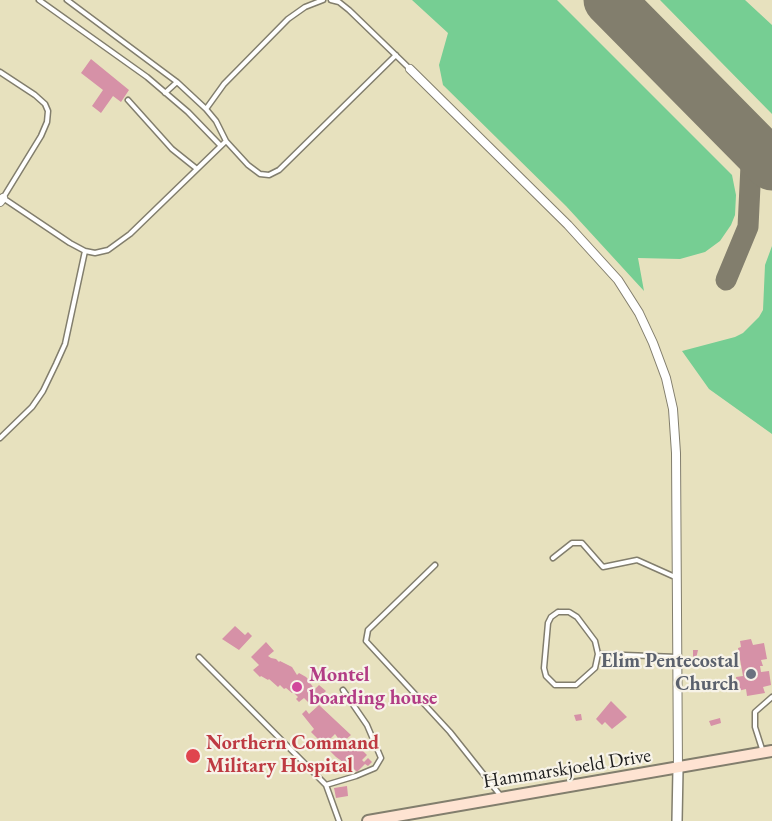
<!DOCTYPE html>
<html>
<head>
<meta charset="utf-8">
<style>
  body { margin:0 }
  canvas { display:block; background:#e7e1be }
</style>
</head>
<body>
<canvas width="772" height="821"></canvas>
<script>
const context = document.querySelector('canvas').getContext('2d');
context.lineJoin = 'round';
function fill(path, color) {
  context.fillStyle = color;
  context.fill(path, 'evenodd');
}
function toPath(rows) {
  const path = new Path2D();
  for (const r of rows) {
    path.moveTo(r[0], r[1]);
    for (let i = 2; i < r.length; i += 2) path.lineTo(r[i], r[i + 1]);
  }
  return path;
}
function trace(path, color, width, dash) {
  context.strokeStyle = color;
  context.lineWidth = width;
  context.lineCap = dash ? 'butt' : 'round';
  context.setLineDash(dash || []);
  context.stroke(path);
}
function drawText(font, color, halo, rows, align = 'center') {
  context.font = font + ' "EB Garamond",serif';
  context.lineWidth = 4.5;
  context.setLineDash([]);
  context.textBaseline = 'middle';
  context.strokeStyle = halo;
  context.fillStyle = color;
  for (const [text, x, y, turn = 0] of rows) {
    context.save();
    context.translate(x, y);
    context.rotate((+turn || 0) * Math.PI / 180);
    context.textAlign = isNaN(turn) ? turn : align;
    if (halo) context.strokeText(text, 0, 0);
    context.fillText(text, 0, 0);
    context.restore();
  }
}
fill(toPath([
  [412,0,557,0,732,175,736,195,735,215,731,225,720,241,705,252,680,259,638,258,644,291,566,206,443,85,439,65,448,33],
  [660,0,745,0,772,25,772,114],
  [772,246,772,434,709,389,682,351,735,337,743,333,759,317,763,310,765,265]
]), '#76ce93');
trace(toPath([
  [726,280,748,227,752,145]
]), '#827e6d', 21);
trace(toPath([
  [609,0,772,165]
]), '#827e6d', 51);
fill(toPath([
  [91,59,129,90,121,102,113,96,101,113,92,106,103,90,81,73],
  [235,626,245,635,248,632,252,636,239,650,222,639],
  [751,639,753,645,764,643,767,659,761,660,763,666,760,666,761,672,769,671,771,685,763,687,765,693,747,696,746,689,738,691,736,677,743,676,738,648,741,647,740,641],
  [266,642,274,651,268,656,271,658,276,659,279,662,280,661,292,667,297,675,299,673,306,677,311,682,310,683,314,688,309,695,319,685,326,691,316,701,313,697,308,702,304,698,299,702,296,699,298,697,293,692,292,693,286,688,284,689,280,685,278,687,269,679,268,680,261,676,260,677,253,670,259,665,251,657],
  [693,650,698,650,696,659,693,659],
  [611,701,627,717,612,729,605,722,602,725,596,719],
  [319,705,351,735,343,742,346,745,347,744,350,747,362,750,367,755,362,760,364,762,368,758,372,762,368,766,365,764,357,772,347,762,343,762,336,757,327,748,338,738,335,734,324,745,311,732,314,729,302,714,306,710,309,714],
  [581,714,582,720,576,721,574,715],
  [720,718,721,723,711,726,709,721],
  [347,786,348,796,336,798,334,788]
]), '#d691a7');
const service = toPath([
  [39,0,147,77,188,112,220,145],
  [67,0,177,82,206,109],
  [331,0,339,2,349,10,409,68],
  [0,72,35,95,45,104,48,111,47,122,41,136,3,198,70,243,85,251,95,253,108,250,130,234,226,141,248,165,260,174,269,175,279,170,396,55],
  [165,93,177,82],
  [128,100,172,149,197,169],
  [226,141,216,121,206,109,224,84,288,19,305,7,323,0],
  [0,438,32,407,43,391,56,364,65,344,85,251],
  [553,558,572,543,582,543,603,567,637,560,675,577],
  [435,565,368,630,366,641,450,732,500,795],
  [558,612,569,612,577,617,595,641,598,654,595,668,576,685,555,685,546,676,544,668,548,623,551,617,558,612],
  [598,654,677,657],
  [199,657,326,785,339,821],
  [763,752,755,727,755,712,772,697],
  [326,785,356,776,375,768,381,758,367,725,343,690]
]);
const minor = toPath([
  [410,69,568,225,618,280,639,313,653,343,666,378,673,409,676,453,678,769],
  [0,202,3,198]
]);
const tertiary = toPath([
  [677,821,678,769]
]);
const secondary = toPath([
  [368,821,772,751]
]);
trace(service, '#827e6d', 7);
trace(minor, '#827e6d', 10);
trace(tertiary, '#827e6d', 12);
trace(secondary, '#827e6d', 14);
trace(service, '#fff', 4);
trace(minor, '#fff', 8);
trace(tertiary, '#fff', 9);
trace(secondary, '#fee3d2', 10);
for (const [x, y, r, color] of [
  [751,674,6,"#6b7280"],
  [297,687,6,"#d1479c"],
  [193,756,8,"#e0444e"]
]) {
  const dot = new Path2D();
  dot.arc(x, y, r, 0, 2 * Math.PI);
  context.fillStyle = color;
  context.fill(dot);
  trace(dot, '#f7f3e8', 2);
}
drawText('bold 20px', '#5b616d', '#f7f3e8', [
  ["Elim Pentecostal",739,662],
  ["Church",739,685]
], 'right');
drawText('bold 20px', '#b23c85', '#f7f3e8', [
  ["Montel",309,676],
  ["boarding house",309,699]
], 'left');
drawText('bold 20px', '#be3a42', '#f7f3e8', [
  ["Northern Command",206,744],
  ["Military Hospital",206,767]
], 'left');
drawText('20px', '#1c1c1c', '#f7f3e8', [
  ["Hammarskjoeld Drive",567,769,-9]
]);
</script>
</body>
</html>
